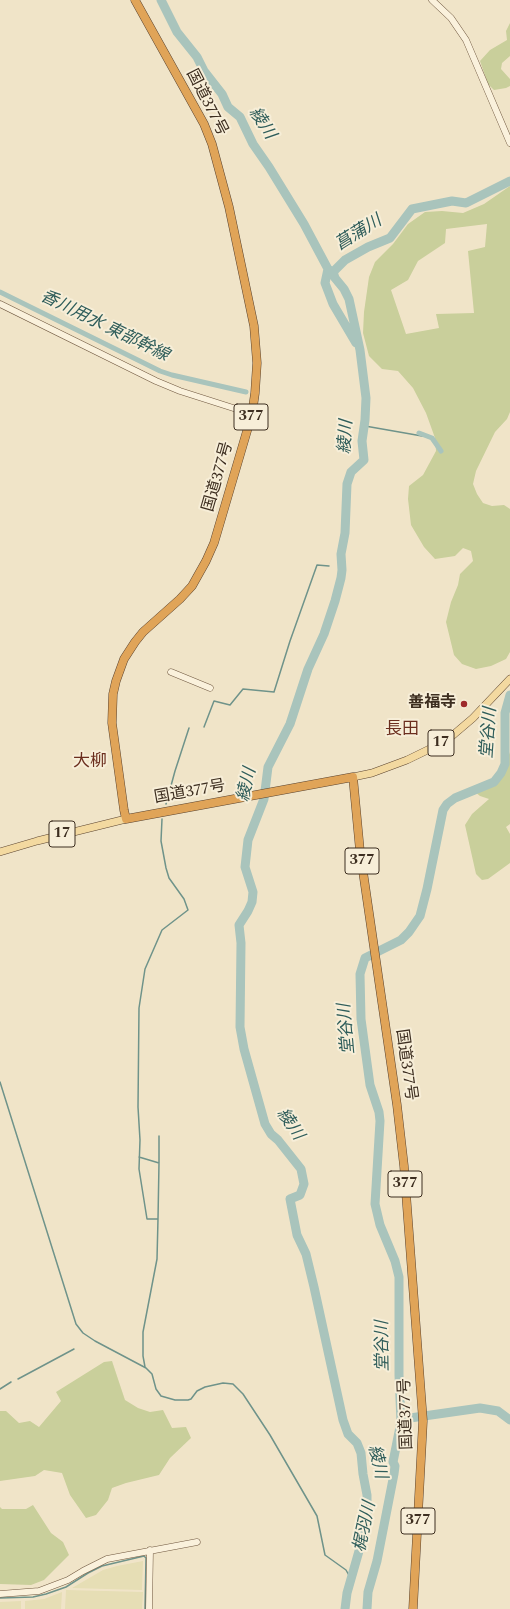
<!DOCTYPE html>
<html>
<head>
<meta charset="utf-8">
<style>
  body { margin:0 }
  canvas { display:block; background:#f0e4c8 }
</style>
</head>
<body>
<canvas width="510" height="1609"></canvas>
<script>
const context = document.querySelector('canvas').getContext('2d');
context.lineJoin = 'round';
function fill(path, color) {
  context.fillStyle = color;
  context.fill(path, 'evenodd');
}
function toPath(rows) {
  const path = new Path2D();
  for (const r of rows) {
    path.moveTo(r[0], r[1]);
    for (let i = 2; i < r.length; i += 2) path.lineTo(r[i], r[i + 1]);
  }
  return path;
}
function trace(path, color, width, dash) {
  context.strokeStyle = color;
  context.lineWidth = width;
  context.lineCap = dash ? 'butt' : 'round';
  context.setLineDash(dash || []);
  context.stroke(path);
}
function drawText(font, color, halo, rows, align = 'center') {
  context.font = font + ' Spectral,"Noto Sans JP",serif';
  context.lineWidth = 4;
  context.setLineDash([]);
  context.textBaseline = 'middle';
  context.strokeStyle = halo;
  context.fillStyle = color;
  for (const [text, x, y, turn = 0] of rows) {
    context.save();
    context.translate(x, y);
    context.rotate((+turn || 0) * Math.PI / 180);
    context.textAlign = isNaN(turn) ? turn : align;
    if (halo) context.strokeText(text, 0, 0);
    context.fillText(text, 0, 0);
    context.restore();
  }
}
fill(toPath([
  [143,1561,142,1590,72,1588,103,1570,117,1566],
  [66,1590,143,1592,142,1609,65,1609],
  [62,1592,61,1609,25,1609,25,1601,44,1599],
  [21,1601,21,1609,0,1609,0,1602]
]), '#e6deb5');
fill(toPath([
  [510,23,510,56,502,63,501,69,510,79,510,86,506,88,494,90,488,84,480,61,490,50,507,40,506,31],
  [510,186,510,412,507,419,495,432,476,471,473,484,477,494,483,503,492,506,504,505,510,509,510,652,506,659,491,666,476,669,462,664,454,655,446,622,451,602,458,585,460,574,473,561,471,551,463,548,455,556,435,559,424,547,411,525,408,499,409,486,423,475,436,451,435,438,426,413,413,388,398,371,382,369,369,356,363,333,364,312,369,277,375,262,393,244,408,224,425,212,442,211,463,213,484,204],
  [487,224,485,247,468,251,474,313,436,314,439,328,406,334,391,290,408,280,418,261,445,243,446,229],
  [510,752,510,824,506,827,510,834,510,863,488,879,482,880,476,874,465,825,472,814,489,799,480,796,475,792,490,786,501,777],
  [112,1361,125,1400,138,1408,150,1412,163,1410,172,1428,186,1427,191,1438,170,1458,159,1475,126,1483,112,1488,108,1500,96,1515,86,1518,70,1495,62,1473,44,1470,35,1476,0,1481,0,1411,6,1411,19,1423,30,1421,39,1427,61,1401,56,1392,104,1362],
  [33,1505,51,1533,63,1542,69,1555,44,1580,31,1585,0,1584,0,1507,2,1509,26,1509]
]), '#c9cf9b');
trace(toPath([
  [365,426,422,436,426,435],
  [204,727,214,701,230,705,243,689,274,692,290,641,317,565,329,566],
  [166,804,175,771,189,728],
  [0,1082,76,1324,83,1333,95,1341,146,1368,152,1374,156,1389,161,1396,175,1400,188,1400,191,1399,197,1391,205,1387,223,1383,233,1384,243,1394,270,1435,317,1516,325,1555,346,1570,351,1579],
  [139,1157,159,1163,158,1219],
  [159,1163,159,1136],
  [145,1367,143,1356,143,1332,157,1259,158,1219,147,1219,139,1169,140,1140,138,1107,139,1008,145,969,162,930,188,910,184,899,169,878,166,868,161,841,162,819],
  [18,1379,74,1349],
  [0,1389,11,1382],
  [0,1598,33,1597,46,1594,66,1587,88,1573,102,1566,144,1556,146,1558,145,1609]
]), '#6f938a', 1.5);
trace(toPath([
  [0,292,160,371,172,375,246,392],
  [419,433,432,438,441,451]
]), '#a9c4bc', 5);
trace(toPath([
  [161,0,177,32,197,57,204,71,222,94,228,107,240,117,253,144,269,167,304,224,328,269,333,272,335,278,344,289,349,299,360,350,366,398,365,420,362,441,364,460,351,472,347,484,345,533,341,554,342,570,341,578,335,601,324,634,308,669,290,724,268,767,264,799,248,840,245,867,253,892,252,902,248,911,239,925,241,943,240,1027,244,1049,265,1124,271,1134,278,1140,301,1169,304,1184,300,1195,290,1199,297,1235,306,1254,314,1287,343,1420,348,1434,357,1443,361,1453,363,1474,367,1495,367,1523,347,1593,345,1609],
  [328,269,325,283,333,304,356,343],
  [333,272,345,260,368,247,390,238,412,209,452,201,466,203,510,181],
  [401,1422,410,1418,480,1408,498,1411,510,1420],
  [367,1609,368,1592,377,1561,394,1474,395,1466,393,1462,401,1422,399,1375,399,1277,395,1261,380,1225,375,1204,380,1121,379,1112,370,1085,361,1019,360,974,365,958,401,940,409,932,420,916,427,889,443,810,447,804,455,798,494,782,501,773,505,764,505,713,510,695]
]), '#a9c4bc', 9);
const secondary = toPath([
  [432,0,451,18,466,40,510,143],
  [0,304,156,381,180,391,252,414],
  [171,672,210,688],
  [0,1594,39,1591,68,1580,83,1571,107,1559,197,1542],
  [149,1609,150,1550]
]);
const primary = toPath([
  [353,777,372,773,407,760,446,741,473,718,510,679],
  [0,852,37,841,126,819]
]);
const highway = toPath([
  [135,0,204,124,212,144,229,207,254,326,257,363,255,393,252,414,214,543,206,561,192,586,180,599,143,632,135,642,124,659,116,681,113,694,112,723,124,810,126,819,353,777,360,851,397,1105,404,1166,423,1421,413,1609]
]);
trace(secondary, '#6f573f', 7);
trace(primary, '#5b4430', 8);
trace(highway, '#5b4430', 9);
trace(secondary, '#faf1dc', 6);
trace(primary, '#f3d9a0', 7);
trace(highway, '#e0a458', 8);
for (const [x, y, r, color] of [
  [464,704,4,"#9e2a2b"]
]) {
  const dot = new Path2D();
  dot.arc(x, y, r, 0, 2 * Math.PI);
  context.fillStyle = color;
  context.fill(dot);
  trace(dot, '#f7eed8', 1.5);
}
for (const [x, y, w] of [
  [251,417,34],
  [441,743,26],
  [62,834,26],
  [362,861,34],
  [405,1184,34],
  [418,1521,34]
]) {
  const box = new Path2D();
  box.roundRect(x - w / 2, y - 13, w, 26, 3);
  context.fillStyle = '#f7eed8';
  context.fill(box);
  trace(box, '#3d2e20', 1);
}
drawText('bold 15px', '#3d2e20', null, [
  ["377",251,417],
  ["17",441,743],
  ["17",62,834],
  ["377",362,861],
  ["377",405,1184],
  ["377",418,1521]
]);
drawText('16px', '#3d2e20', '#f7eed8', [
  ["国道377号",206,103,63],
  ["国道377号",219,477,-74],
  ["国道377号",190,793,-10],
  ["国道377号",405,1065,82],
  ["国道377号",407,1414,-92]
]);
drawText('bold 16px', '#3d2e20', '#f7eed8', [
  ["善福寺",456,704]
], 'right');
drawText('italic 17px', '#2f5d5a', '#f7eed8', [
  ["綾川",261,124,57],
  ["菖蒲川",359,234,-32],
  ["香川用水 東部幹線",104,327,26],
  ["綾川",347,437,-86],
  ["堂谷川",490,733,-86],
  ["綾川",248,785,-77],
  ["堂谷川",348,1029,-95],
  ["綾川",289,1125,56],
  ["堂谷川",384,1346,-91],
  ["綾川",376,1462,77],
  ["梶羽川",366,1527,-78]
]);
drawText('17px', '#6b2e1e', '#f7eed8', [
  ["長田",402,731],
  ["大柳",90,763]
]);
</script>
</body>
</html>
